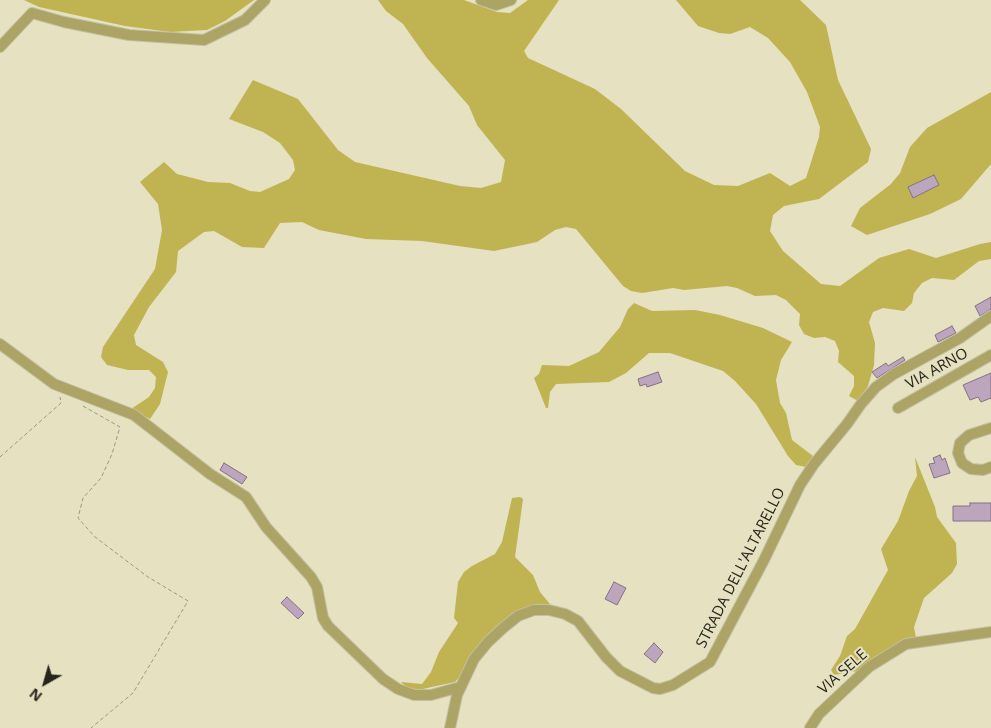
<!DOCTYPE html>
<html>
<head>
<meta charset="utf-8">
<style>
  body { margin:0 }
  #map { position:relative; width:991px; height:728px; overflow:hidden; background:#e5e1c1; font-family:"Open Sans",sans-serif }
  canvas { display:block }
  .north { position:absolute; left:20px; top:658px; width:50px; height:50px; -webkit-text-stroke:4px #e5e1c1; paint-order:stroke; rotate:218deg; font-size:14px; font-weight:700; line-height:20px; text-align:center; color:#27251a }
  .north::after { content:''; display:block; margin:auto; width:18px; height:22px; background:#27251a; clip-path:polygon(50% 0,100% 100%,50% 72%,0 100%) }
</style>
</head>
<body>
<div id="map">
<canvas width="991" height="728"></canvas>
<div class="north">N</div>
</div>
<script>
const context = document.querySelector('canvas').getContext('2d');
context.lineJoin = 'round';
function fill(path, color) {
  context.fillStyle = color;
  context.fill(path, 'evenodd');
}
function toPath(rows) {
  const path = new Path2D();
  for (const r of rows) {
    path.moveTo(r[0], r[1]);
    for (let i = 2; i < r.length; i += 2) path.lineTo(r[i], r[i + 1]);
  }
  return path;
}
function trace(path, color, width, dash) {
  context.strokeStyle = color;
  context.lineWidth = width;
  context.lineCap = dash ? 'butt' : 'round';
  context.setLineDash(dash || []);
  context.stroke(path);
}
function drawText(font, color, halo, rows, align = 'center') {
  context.font = font + ' "Open Sans",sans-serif';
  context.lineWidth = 4;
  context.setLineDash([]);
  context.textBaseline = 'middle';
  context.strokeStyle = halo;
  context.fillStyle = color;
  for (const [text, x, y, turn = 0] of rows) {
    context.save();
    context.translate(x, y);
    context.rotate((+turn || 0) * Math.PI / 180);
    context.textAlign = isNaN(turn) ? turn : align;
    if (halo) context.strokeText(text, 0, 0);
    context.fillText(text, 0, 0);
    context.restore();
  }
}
fill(toPath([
  [24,0,254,0,225,21,207,30,170,32,125,26,39,7],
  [378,0,464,0,497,12,510,13,528,0,559,0,524,51,528,58,595,89,621,109,685,171,714,185,738,186,770,173,790,186,806,178,819,137,820,127,807,92,790,62,768,38,750,27,730,34,719,33,698,26,676,0,800,0,826,25,838,80,871,149,868,162,819,199,784,206,773,215,770,231,783,251,821,284,840,286,879,258,909,249,936,258,980,244,991,242,991,259,979,261,954,280,932,278,922,283,914,293,912,303,904,311,883,308,873,312,869,322,875,343,874,365,868,386,858,401,849,396,854,386,854,376,838,362,839,351,835,341,825,337,814,338,804,334,799,325,800,314,786,300,776,295,755,296,737,288,727,286,684,290,673,288,642,293,631,291,623,286,576,229,566,227,555,230,537,242,494,251,422,241,366,239,319,230,302,222,280,223,264,248,242,247,214,231,204,232,178,251,176,272,149,307,134,335,136,345,163,362,168,372,160,404,150,419,131,409,149,397,155,388,156,377,149,370,128,370,107,365,101,357,103,347,155,269,162,230,158,204,140,182,164,162,177,174,208,182,230,183,250,191,260,192,289,179,295,170,293,160,280,143,263,132,229,119,253,80,298,99,338,150,355,162,460,186,481,188,501,182,505,160,477,125,469,106,427,58,403,24,386,11],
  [991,92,991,164,961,199,930,214,867,235,851,226,860,208,891,184,900,173,910,147,927,128],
  [634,303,652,311,695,310,720,315,763,328,792,342,781,360,776,380,780,403,786,413,792,440,813,456,806,467,796,465,788,456,756,404,735,381,723,371,670,353,649,353,626,373,609,382,556,384,550,392,548,408,546,408,534,378,539,374,542,365,569,366,599,352,620,327,628,309],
  [915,457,935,507,937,517,956,543,957,564,952,573,924,598,914,627,916,638,858,671,834,675,831,670,840,656,847,636,855,629,888,570,881,549,898,521,909,491,917,476],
  [520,497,523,499,515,557,533,575,540,592,550,604,524,609,455,682,418,690,408,689,401,682,422,684,431,672,439,652,458,623,454,618,458,582,464,572,472,566,495,554,502,542,512,498]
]), '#c0b352');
const building = toPath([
  [934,175,939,185,913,198,908,187,934,175],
  [991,297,991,309,980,316,975,306,991,297],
  [952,326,956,333,938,342,935,335,952,326],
  [903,357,905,360,877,378,872,372,886,363,888,366,903,357],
  [658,372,662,382,647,387,646,384,640,386,638,379,658,372],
  [991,373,991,398,981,402,978,397,970,400,963,385,991,373],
  [940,455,942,460,945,458,950,473,934,478,929,464,935,463,933,458,940,455],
  [224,463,247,477,242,484,220,470,224,463],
  [970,503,991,503,991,521,953,521,953,506,970,506,970,503],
  [614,582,626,588,617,605,605,599,614,582],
  [287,597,304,613,298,619,281,603,287,597],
  [654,643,663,652,655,663,644,654,654,643]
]);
fill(building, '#bca6be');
trace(building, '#847087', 1);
const minor = toPath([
  [481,0,496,5,511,0],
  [0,47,32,13,64,22,129,35,204,40,245,20,265,0],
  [0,344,54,384,134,415,210,474,246,497,266,527,311,577,317,587,323,618,328,626,383,679,398,689,414,695,431,695,460,687],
  [898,408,991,355],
  [991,428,969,435,960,443,958,453,962,463,971,469,983,470,991,467],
  [450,728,457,695,474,659,488,642,503,628,518,616,534,610,549,610,565,614,578,621,606,657,620,671,653,688,660,689,673,685,710,662,764,560,800,485,814,464,847,424,861,404,876,387,894,374,960,338,991,316],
  [810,728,819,714,869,667,906,644,991,632]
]);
trace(minor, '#c3bfa3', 12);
trace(toPath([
  [83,406,120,427,112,454,101,478,83,498,78,518,95,537,148,577,188,601,133,693,91,728],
  [0,457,61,403,60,397]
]), '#9b9880', 1, [4, 2.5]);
trace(minor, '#aca465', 10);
drawText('15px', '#27251a', '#e5e1c1', [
  ["VIA ARNO",937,369,-29],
  ["STRADA DELL'ALTARELLO",741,568,-63],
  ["VIA SELE",843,672,-41]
]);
</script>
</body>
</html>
